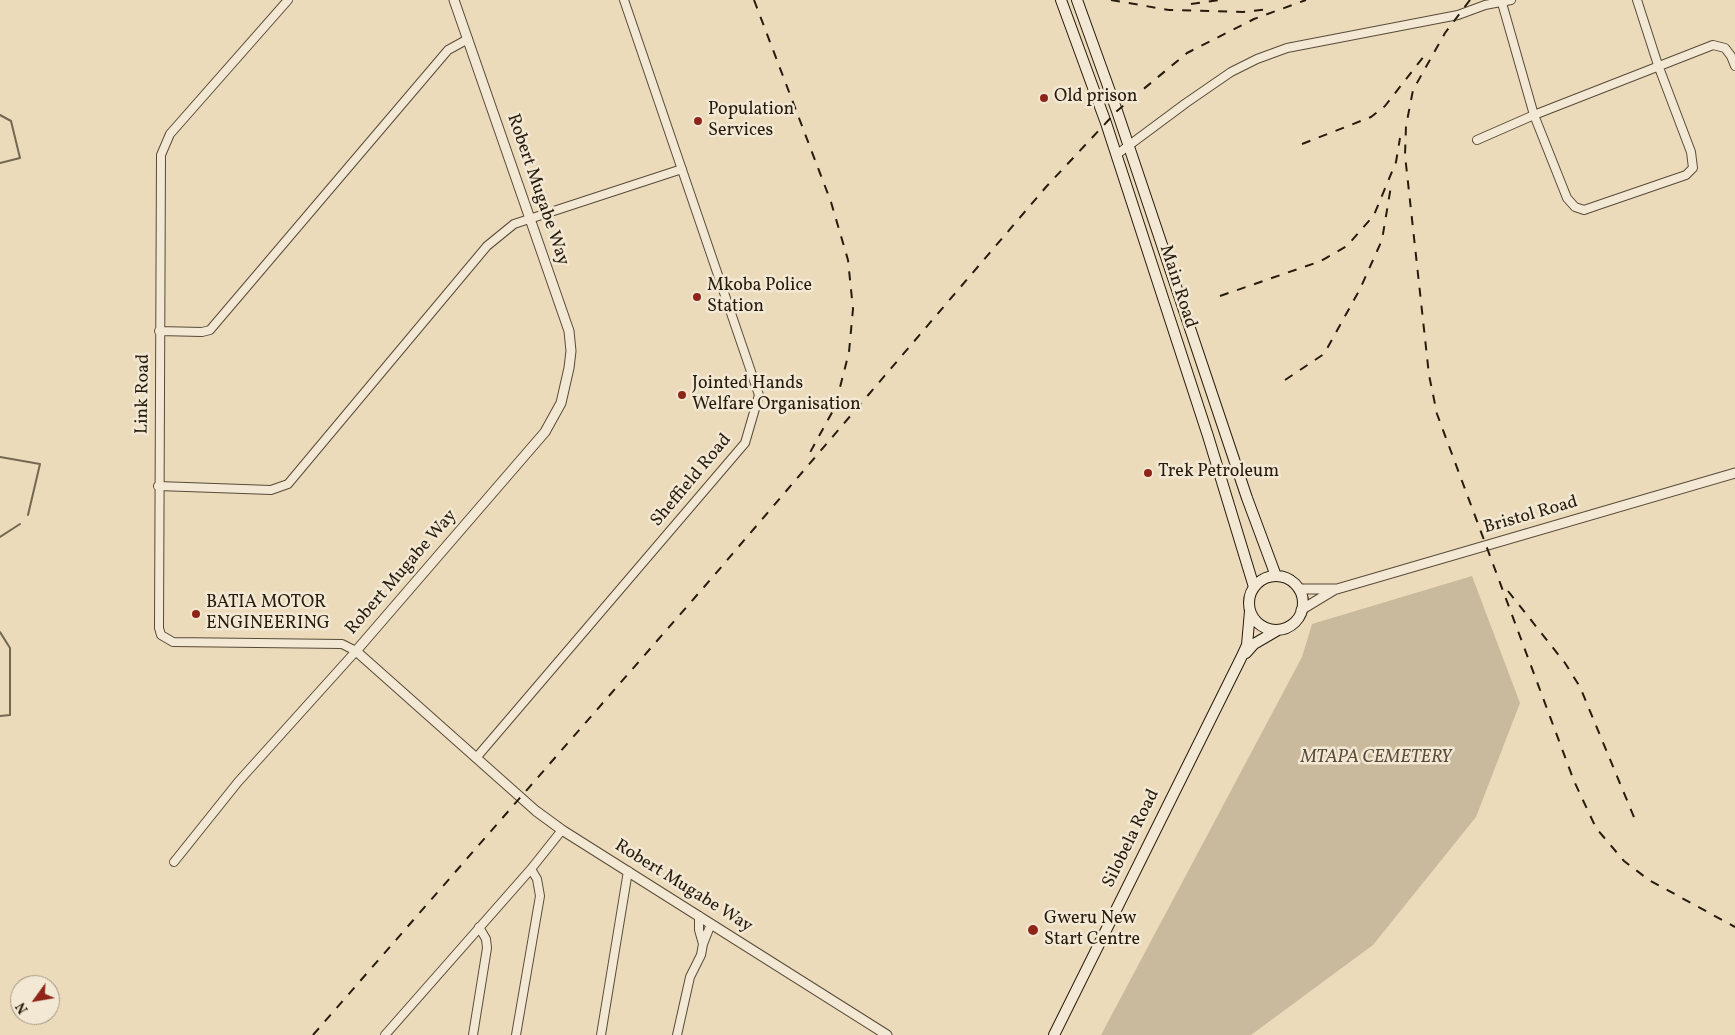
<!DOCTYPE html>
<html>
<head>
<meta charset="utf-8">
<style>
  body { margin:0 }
  #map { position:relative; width:1735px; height:1035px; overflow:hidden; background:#ebdbbb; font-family:Vollkorn,serif }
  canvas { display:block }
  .north { position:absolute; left:10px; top:975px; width:50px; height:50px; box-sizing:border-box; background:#f2e8d3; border:1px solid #a19684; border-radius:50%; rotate:238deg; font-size:14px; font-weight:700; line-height:20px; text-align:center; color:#271b0d }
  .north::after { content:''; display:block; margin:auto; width:18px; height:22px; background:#8f2418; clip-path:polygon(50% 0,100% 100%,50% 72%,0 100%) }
</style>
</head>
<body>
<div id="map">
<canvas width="1735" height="1035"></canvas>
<div class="north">N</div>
</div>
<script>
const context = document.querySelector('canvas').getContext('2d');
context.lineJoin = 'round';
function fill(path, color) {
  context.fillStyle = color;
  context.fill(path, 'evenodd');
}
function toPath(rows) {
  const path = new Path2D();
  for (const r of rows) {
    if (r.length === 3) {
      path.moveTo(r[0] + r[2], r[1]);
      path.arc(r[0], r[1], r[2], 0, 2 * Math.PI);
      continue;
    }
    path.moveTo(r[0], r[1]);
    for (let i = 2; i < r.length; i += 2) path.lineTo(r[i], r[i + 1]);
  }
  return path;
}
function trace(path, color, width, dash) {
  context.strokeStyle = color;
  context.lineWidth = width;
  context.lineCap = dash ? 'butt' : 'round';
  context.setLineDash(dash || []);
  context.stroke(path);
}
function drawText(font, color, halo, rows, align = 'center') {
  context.font = font + ' Vollkorn,serif';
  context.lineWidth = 5;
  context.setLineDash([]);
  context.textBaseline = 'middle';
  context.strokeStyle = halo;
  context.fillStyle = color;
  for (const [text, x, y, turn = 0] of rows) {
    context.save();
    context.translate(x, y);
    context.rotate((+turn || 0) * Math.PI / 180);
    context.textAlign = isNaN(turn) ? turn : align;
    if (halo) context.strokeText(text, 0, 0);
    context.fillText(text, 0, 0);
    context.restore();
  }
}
fill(toPath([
  [1472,576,1520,703,1476,817,1373,945,1251,1035,1101,1035,1302,657,1312,624]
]), '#caba9d');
trace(toPath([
  [0,115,11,121,20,158,0,163],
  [0,457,40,464,28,515],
  [0,537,20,524],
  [0,632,10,648,10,715,0,716]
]), '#746752', 2);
const minor = toPath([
  [1502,3,1534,115,1567,198,1575,207,1584,210,1686,175,1693,168,1691,152,1658,65,1637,0],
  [1477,140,1534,115,1713,45,1725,48,1731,56,1735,66],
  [1116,155,1186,103,1231,72,1257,59,1287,48,1458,15,1485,5,1511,0],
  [159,331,202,332,210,330,448,50,468,39],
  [158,486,271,490,288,484,487,246,514,224,682,169],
  [476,758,745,443,759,395,624,0],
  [174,862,238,782,356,651,342,644,173,642,161,635,159,628,161,155,170,134,288,0],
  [703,944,711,924],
  [385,1035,531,869,562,830],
  [473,1035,487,948,486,939,479,927],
  [516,1035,540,896,537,879,531,869],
  [601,1035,628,871],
  [677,1035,690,977,701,955,703,944,699,930,699,916]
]);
const tertiary = toPath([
  [454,0,569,331,571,351,569,368,561,403,545,432,356,651,536,811,562,830,887,1035],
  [1299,589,1337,589,1735,473],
  [1301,610,1334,590]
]);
const secondary = toPath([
  [1061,0,1106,123,1208,436,1254,587],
  [1077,0,1117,111,1247,498,1276,576],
  [1276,603,27],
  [1246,653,1254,644,1278,630],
  [1054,1035,1241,658,1247,645,1250,611]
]);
trace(minor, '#584b38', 10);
trace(tertiary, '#584b38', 11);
trace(secondary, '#271b0d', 12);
trace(minor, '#f2e8d3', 8);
trace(tertiary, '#f2e8d3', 9);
trace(secondary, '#f2e8d3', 10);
trace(toPath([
  [754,0,831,202,848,260,853,309,849,352,835,407,807,458],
  [1111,0,1169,10,1243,12,1270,9],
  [1470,0,1445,33,1413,90,1406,126,1405,155,1429,375,1437,414,1574,781,1596,828,1624,861,1649,880,1735,927],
  [1191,4,1219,0],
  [1302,144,1371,117,1385,106,1428,51],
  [1220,296,1321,261,1347,246,1374,215,1396,162,1400,138],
  [1285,380,1324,354,1360,289,1382,240,1391,186],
  [1508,591,1565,663,1580,687,1636,822],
  [313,1035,711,579,1046,187,1117,111,1187,53,1254,19,1306,0]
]), '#271b0d', 2, [9, 9]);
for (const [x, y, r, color] of [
  [1044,98,5,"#8f2418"],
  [698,121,5,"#8f2418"],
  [697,297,5,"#8f2418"],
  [682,395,5,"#8f2418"],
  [1148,473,5,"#8f2418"],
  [196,614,5,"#8f2418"],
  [1033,930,6,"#8f2418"]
]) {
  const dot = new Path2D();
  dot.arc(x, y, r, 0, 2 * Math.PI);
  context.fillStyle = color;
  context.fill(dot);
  trace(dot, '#f2e8d3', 2);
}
drawText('18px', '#271b0d', '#f2e8d3', [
  ["Old prison",1054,98],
  ["Population",708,111],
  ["Services",708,132],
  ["Mkoba Police",707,287],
  ["Station",707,308],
  ["Jointed Hands",692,385],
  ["Welfare Organisation",692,406],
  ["Trek Petroleum",1158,473],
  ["BATIA MOTOR",206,604],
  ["ENGINEERING",206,625],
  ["Gweru New",1044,920],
  ["Start Centre",1044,941]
], 'left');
drawText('18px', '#271b0d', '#f2e8d3', [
  ["Robert Mugabe Way",537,190,71],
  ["Main Road",1177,287,72],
  ["Link Road",144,394,-89],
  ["Sheffield Road",692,481,-50],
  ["Bristol Road",1531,516,-16],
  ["Robert Mugabe Way",402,573,-49],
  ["Silobela Road",1132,839,-64],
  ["Robert Mugabe Way",683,887,32]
]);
drawText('italic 18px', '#584b38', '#f2e8d3', [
  ["MTAPA CEMETERY",1376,759]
]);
</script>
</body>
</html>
